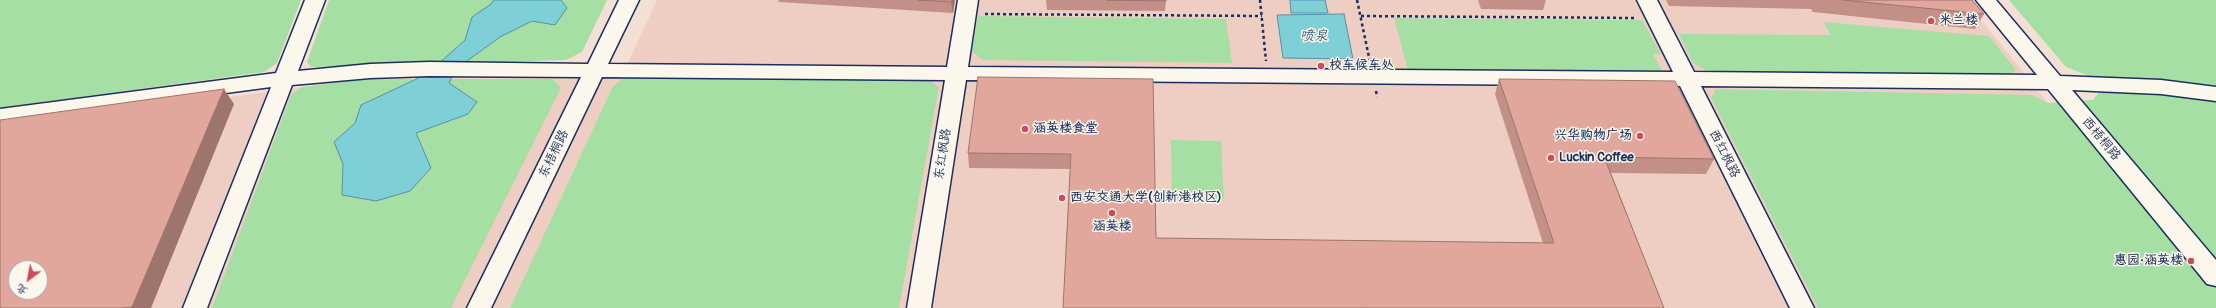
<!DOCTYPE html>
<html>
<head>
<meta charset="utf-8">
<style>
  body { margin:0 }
  #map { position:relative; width:2216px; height:308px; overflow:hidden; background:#f3dfd4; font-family:Pangolin,"LXGW WenKai TC",sans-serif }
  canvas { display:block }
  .north { position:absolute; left:8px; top:260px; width:40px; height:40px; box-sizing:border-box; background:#fbf7ec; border:1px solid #a1a7b3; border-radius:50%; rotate:212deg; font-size:11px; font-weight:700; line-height:16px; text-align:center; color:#1b2f5e }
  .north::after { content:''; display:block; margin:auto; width:14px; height:18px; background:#d1495b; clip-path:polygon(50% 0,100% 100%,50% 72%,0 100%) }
</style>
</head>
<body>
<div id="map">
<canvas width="2216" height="308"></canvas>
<div class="north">北</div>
</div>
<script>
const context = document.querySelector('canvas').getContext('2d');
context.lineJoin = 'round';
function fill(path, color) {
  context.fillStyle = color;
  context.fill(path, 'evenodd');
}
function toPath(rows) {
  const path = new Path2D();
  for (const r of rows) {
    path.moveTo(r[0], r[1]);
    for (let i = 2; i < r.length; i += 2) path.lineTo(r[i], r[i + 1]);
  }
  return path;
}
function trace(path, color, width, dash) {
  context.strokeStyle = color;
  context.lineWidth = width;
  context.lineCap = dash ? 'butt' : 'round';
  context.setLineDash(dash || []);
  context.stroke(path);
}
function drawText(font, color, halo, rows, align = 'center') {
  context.font = font + ' Pangolin,"LXGW WenKai TC",sans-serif';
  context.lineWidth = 3;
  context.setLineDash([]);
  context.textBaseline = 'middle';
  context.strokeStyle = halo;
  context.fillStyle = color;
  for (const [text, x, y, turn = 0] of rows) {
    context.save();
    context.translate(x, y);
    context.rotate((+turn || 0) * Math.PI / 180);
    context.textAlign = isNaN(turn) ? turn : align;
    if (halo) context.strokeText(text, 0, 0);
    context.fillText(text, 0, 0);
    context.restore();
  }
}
fill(toPath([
  [657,0,1965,0,2213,308,0,308,0,128,363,79,621,78],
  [16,268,40,268,40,292,16,292]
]), '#eecec3');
fill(toPath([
  [0,0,301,0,277,63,264,72,0,108],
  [329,0,607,0,582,52,566,60,311,67,307,62],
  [2009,0,2216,0,2216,308,1818,308,1711,98,1716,89,2032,95,2048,103,2093,100,2099,92,2087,75,2066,67],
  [978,16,1226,19,1232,63,983,60,972,51],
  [1394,18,1642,20,1661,54,1653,54,1662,71,1408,70],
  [1823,22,1989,36,2016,70,2010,75,1709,72,1693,63,1679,34,1831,35],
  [628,75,928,79,939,87,899,308,510,308,613,86],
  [363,79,553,79,561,88,451,308,212,308,291,95,302,87],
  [1171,140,1221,141,1224,199,1172,198]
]), '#a6dfa4');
const water = toPath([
  [494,0,561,0,567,8,555,25,532,21,500,37,456,69,449,83,477,102,468,114,416,133,431,168,410,191,376,201,342,195,343,164,334,142,355,123,361,105,427,74,465,40,472,17,491,4,494,0],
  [1290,0,1325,0,1328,13,1291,13,1290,0],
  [1344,14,1353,59,1283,58,1277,15,1344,14]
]);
fill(water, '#7fd0d6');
trace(water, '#5790a6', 1);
const tertiary = toPath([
  [305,0,325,0,298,71,370,64,429,62,588,64,619,0,639,0,608,64,947,67,958,0,978,0,968,67,1673,72,1637,0,1657,0,1694,72,2037,75,1976,0,1996,0,2060,76,2161,80,2216,87,2216,101,2161,94,2072,90,2216,260,2216,286,2207,284,2048,89,1701,86,1814,308,1790,308,1680,86,966,80,931,308,907,308,945,80,602,77,491,308,467,308,581,77,429,76,370,78,292,85,207,308,183,308,271,87,0,123,0,109,276,73,305,0]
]);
trace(tertiary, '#1b2f5e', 3);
trace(toPath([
  [1260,0,1266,61],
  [1357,0,1370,62],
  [985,14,1262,16],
  [1361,16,1636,18],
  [1376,91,1377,97]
]), '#1b2f5e', 2.5, [3, 3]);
fill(tertiary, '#fbf7ec');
fill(toPath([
  [778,0,955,0,953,13,779,2],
  [1046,0,1166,0,1165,11,1047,10],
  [1478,0,1546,0,1543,10,1481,9],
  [1666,0,1972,0,1984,14,1975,29,1813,12,1811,9,1669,6],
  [1153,79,1156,238,1543,243,1495,94,1499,79,1714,159,1706,174,1611,173,1664,308,1063,308,1070,169,969,168,968,153]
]), '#c29086');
fill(toPath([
  [952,0,955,0,953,13,951,2],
  [224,89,234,104,151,308,123,308]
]), '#9e756d');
const building = toPath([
  [918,0,952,0,951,2,918,0],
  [1107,0,1166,0,1166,1,1107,0],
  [1843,0,1972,0,1984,14,1843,0],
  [978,77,1153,79,1156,238,1554,243,1499,79,1675,81,1714,159,1604,157,1664,308,1063,308,1071,154,968,153,978,77],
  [224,89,132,307,123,308,0,308,0,120,224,89],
  [16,268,40,268,40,292,16,292,16,268]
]);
fill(building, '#e1a79c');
trace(building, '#9e756d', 1);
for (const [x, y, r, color] of [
  [1931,21,4,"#d1495b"],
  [1321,66,4,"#d1495b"],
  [1025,129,4,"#d1495b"],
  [1640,136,4,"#d1495b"],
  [1551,158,4,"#d1495b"],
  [1062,198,4,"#d1495b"],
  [1112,213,4,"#d1495b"],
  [2191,261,4,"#d1495b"]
]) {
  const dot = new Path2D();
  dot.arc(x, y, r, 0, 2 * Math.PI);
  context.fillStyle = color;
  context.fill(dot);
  trace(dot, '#fbf7ec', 1.5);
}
drawText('bold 13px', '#1b2f5e', '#fbf7ec', [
  ["米兰楼",1939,21],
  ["校车候车处",1329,66],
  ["涵英楼食堂",1033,129],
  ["兴华购物广场",1632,136,"right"],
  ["Luckin Coffee",1559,158],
  ["西安交通大学(创新港校区)",1070,198],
  ["涵英楼",1112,227,"center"],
  ["惠园·涵英楼",2183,261,"right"]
], 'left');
drawText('13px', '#1b2f5e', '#fbf7ec', [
  ["西梧桐路",2101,139,50],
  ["东梧桐路",554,154,-64],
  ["东红枫路",943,154,-81],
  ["西红枫路",1724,154,63]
]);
drawText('italic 14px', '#34577c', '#fbf7ec', [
  ["喷泉",1314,36]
]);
</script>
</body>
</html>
